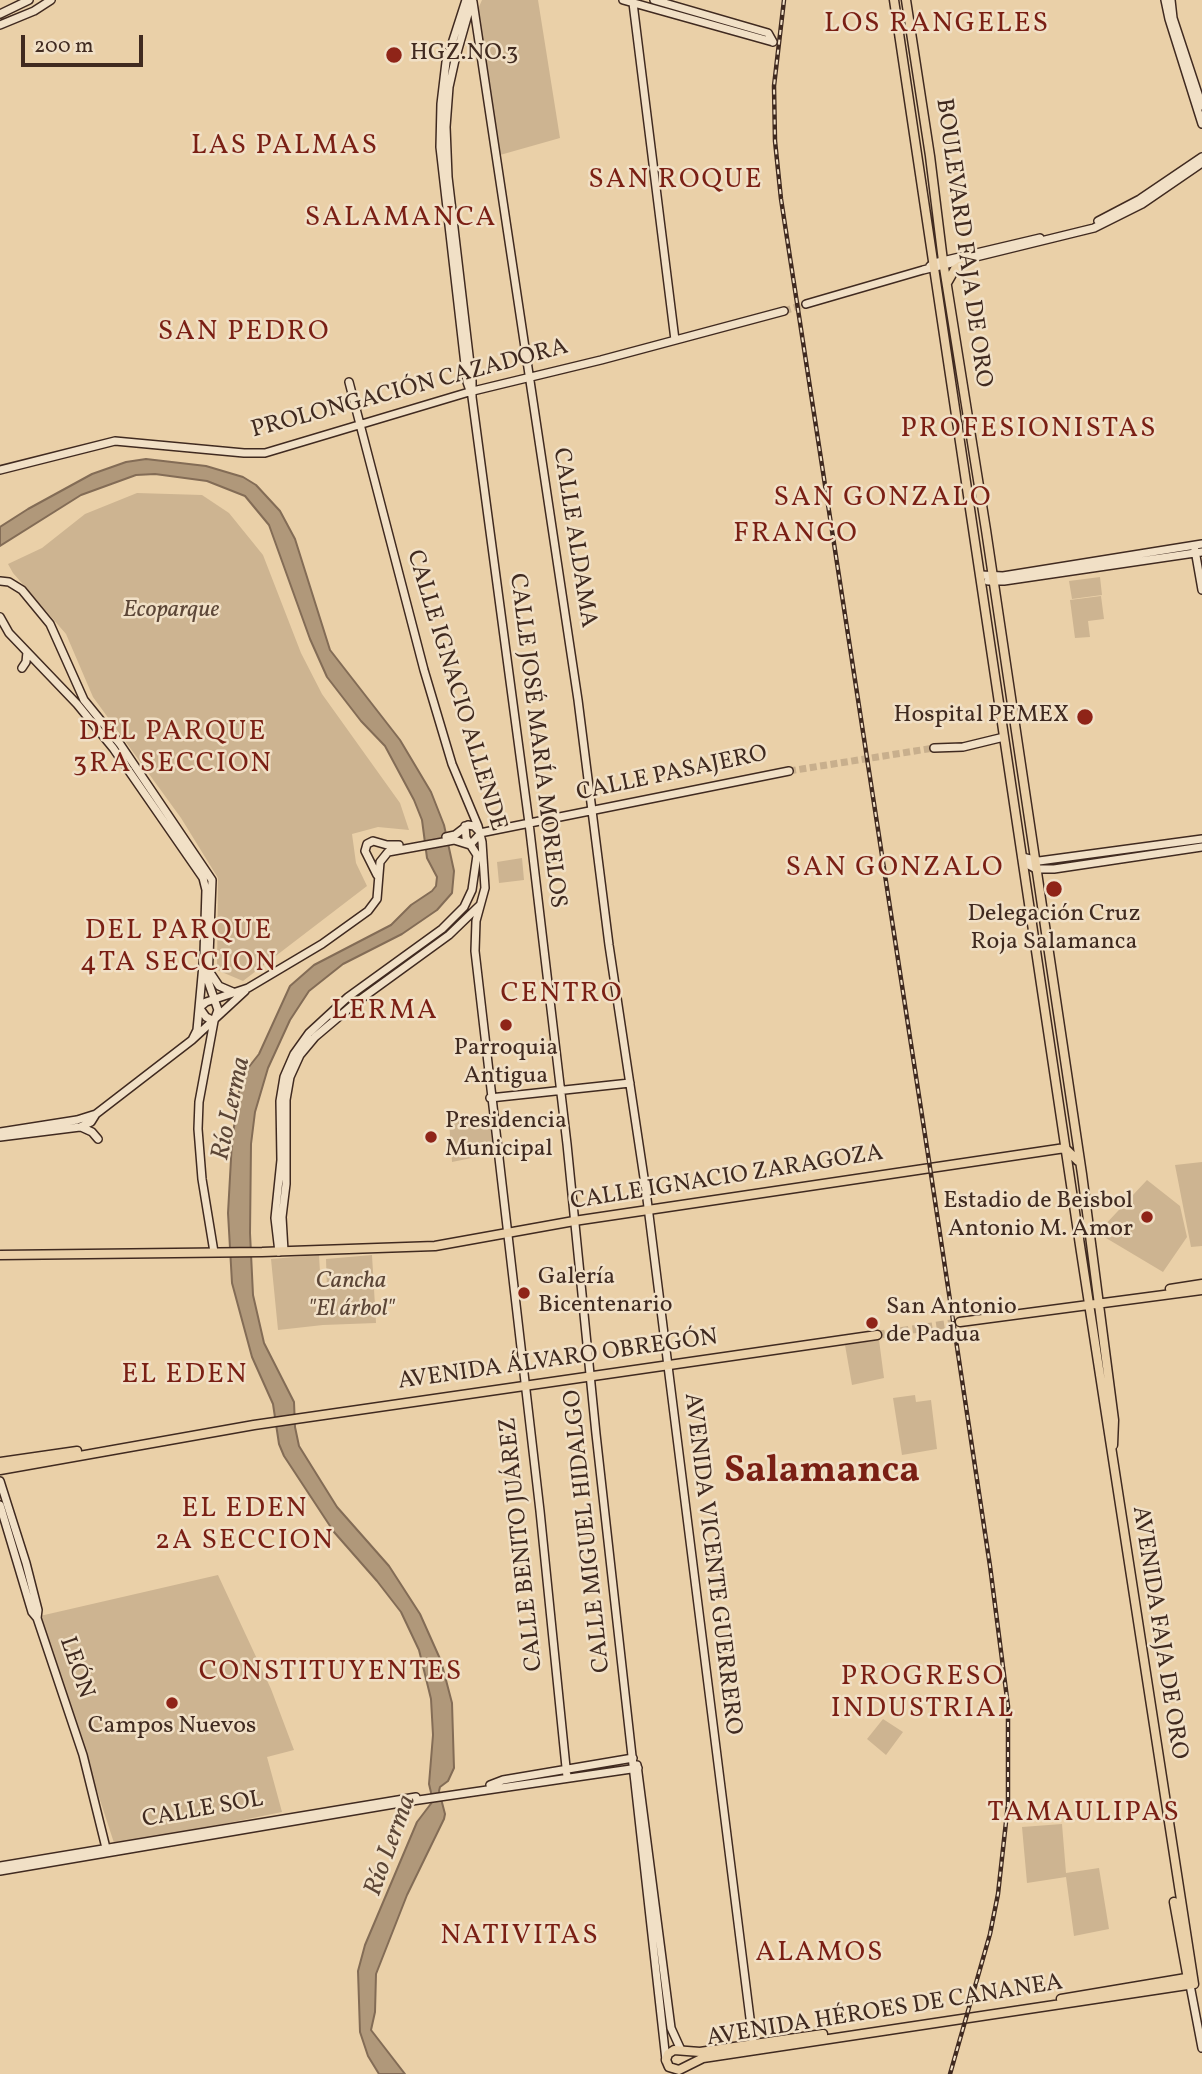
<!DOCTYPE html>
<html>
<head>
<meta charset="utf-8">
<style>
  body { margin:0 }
  #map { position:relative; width:1202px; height:2074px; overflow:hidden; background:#ead0a8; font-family:Vollkorn,serif }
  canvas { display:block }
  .scale { position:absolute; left:21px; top:35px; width:122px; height:32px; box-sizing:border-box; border:4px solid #402a20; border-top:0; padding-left:9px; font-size:21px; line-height:24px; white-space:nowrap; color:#402a20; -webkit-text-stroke:5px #f1e0c6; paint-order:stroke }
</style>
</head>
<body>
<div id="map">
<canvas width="1202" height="2074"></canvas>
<div class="scale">200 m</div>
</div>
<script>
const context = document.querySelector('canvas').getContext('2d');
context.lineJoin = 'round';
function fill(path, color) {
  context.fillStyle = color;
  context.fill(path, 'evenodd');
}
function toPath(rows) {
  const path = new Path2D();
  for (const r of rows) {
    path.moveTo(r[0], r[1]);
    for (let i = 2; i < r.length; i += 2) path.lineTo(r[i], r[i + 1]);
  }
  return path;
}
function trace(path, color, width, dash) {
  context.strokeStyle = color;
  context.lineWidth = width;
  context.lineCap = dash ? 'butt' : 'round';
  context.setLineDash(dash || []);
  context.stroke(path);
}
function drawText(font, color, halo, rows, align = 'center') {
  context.font = font + ' Vollkorn,serif';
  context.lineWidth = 5;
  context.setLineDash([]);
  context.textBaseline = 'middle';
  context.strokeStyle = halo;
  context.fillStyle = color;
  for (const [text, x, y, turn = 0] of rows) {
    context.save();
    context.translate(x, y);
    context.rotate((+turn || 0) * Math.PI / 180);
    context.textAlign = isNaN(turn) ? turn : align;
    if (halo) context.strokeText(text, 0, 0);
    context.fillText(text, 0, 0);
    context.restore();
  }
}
fill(toPath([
  [482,0,538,0,560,138,500,155,478,9],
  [137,493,202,495,229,513,263,555,301,653,322,694,400,803,409,830,378,827,352,834,356,863,367,886,243,981,217,970,218,878,181,818,93,697,66,634,13,573,8,564,42,548,85,514],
  [1100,577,1102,595,1072,599,1069,581],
  [1101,596,1104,619,1088,621,1090,637,1075,638,1070,600],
  [522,858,524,880,499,883,497,862],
  [491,1114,496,1153,452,1162,449,1122],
  [1202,1162,1202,1246,1191,1247,1175,1165],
  [1147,1180,1180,1206,1187,1237,1163,1272,1101,1235,1102,1228],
  [319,1255,321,1290,327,1289,326,1259,372,1255,376,1323,323,1325,278,1330,271,1259],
  [879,1340,884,1378,852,1385,845,1345],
  [915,1395,916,1402,931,1400,937,1449,902,1455,893,1398],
  [218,1575,271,1689,294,1750,267,1757,282,1812,115,1846,40,1616],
  [883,1719,903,1732,886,1755,867,1739],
  [1062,1824,1066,1873,1099,1868,1109,1929,1074,1936,1066,1877,1027,1883,1022,1827]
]), '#cdb491');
const water = toPath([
  [146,459,206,466,243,477,256,485,280,511,295,539,330,650,400,740,431,792,444,825,454,871,452,893,437,910,402,934,343,964,309,991,290,1020,268,1068,255,1112,251,1144,250,1233,253,1295,264,1343,294,1402,295,1427,299,1446,337,1507,389,1566,420,1614,441,1661,452,1703,454,1768,448,1781,440,1787,439,1791,445,1814,444,1819,407,1895,376,1974,375,2012,371,2030,405,2074,379,2074,368,2056,360,2032,358,1971,365,1945,417,1822,433,1801,429,1784,433,1735,431,1699,419,1650,401,1612,377,1581,334,1532,284,1456,279,1444,273,1404,252,1357,232,1283,228,1213,232,1141,241,1077,259,1054,290,986,314,965,391,925,411,905,432,891,436,886,437,877,427,858,422,820,414,800,385,746,361,721,327,677,310,639,269,525,245,496,207,481,155,474,136,475,81,495,0,546,0,527,28,509,92,474,126,462,146,459]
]);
fill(water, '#b0987a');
trace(water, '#836c56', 2);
trace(toPath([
  [784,311,806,304],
  [789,771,934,748]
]), '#c8af8d', 7, [7, 3.5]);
trace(toPath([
  [877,1335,960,1322]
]), '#c8af8d', 8, [8, 4]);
const secondary = toPath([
  [466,0,446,62,441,104,440,147,467,382,472,396],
  [472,0,455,60,449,87,446,127,448,177,472,381,472,397,529,823,567,1144,596,1434,666,2060],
  [623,0,773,42],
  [654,0,768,33,773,42],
  [1165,0,1169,19,1202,124],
  [1171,0,1173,18,1202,106],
  [473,2,578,700,609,945,646,1191,754,2050],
  [633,3,675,340],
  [0,14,29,0],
  [0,25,34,11,51,0],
  [1098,221,1140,199,1202,157],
  [930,266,934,263,1040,238],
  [806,304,923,270,1094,228,1142,204,1202,163],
  [349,382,424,670,452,764,478,826,482,842,485,888,476,921,475,951,540,1511,567,1777],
  [0,470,115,441,244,453,265,453,469,392,601,360,784,311],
  [1195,550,1202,590],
  [981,575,1003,576,1202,544],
  [0,581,9,582,22,590,50,624,84,700,120,744,212,880,208,981,218,1010,214,1021,199,1102,198,1129,202,1179,214,1252],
  [988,581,1004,581,1202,552],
  [0,617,9,633,77,704,113,748,203,878,206,890,204,954,197,1030,192,1040],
  [22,668,26,662,27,652],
  [934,748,963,747,1004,737],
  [480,833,789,771],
  [446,837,455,835,468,825,474,826,480,832],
  [1022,857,1039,861,1202,839],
  [1023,862,1036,869,1054,869,1202,847],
  [377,875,365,851,367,844,373,841,387,845,399,845],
  [209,971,219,986,233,992],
  [214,1021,206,1017,201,1010,200,1007,206,1002,248,988,322,944,368,911,377,899,380,862,388,852,454,840,470,845,480,834],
  [490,1098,630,1083],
  [81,1127,92,1132,98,1139],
  [0,1132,77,1120,96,1114,192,1040,245,991],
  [0,1137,80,1127,91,1122,96,1114],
  [284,1251,282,1217,286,1184,286,1100,290,1077,300,1055,315,1037,354,1004,449,935,479,906],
  [279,1252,275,1218,281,1160,280,1101,284,1077,294,1054,309,1033,348,997,442,929,464,907,472,890,477,855,466,838,465,826],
  [0,1481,26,1563,38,1610,37,1618,83,1755,107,1852],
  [0,1505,32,1612,37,1618],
  [637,1765,671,2028,681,2050],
  [490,1785,503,1780,633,1758],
  [0,1866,416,1797],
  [0,1871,412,1801,638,1768],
  [1190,1985,1202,2048]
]);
const primary = toPath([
  [906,0,930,156,943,261,986,530,1082,1174,1114,1420,1113,1445],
  [947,283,955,269,969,260],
  [0,1255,262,1252,435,1246,574,1221,1065,1148,1078,1161],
  [1170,1289,1202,1284],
  [960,1322,1202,1290],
  [0,1462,77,1451],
  [0,1470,254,1425,877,1335],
  [1174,1902,1188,1979],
  [1061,1999,1192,1977],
  [666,2060,669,2067,679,2070,703,2058,1194,1984,1081,1252,894,0],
  [666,2060,668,2054,674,2050,700,2052,823,2034]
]);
trace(secondary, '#402a20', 10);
trace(primary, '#402a20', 11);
trace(secondary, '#f1e0c6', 7);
trace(primary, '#ead0a8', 8);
const rail = toPath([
  [784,0,774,86,775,141,781,199,929,1161,990,1566,1008,1706,1008,1804,998,1894,990,1934,950,2074]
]);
trace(rail, '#402a20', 4.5);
trace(rail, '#f1e0c6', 2, [5]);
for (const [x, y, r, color] of [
  [394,55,9,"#8f2418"],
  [1085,717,9,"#8f2418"],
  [1054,889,9,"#8f2418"],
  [506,1025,7,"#8f2418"],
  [431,1137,7,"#8f2418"],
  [1147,1217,7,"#8f2418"],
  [524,1293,7,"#8f2418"],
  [872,1323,7,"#8f2418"],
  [172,1703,7,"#8f2418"]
]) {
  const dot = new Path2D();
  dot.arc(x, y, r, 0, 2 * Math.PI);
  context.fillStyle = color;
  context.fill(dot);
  trace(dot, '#f1e0c6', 2.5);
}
drawText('24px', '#402a20', '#f1e0c6', [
  ["HGZ.NO.3",410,55],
  ["Hospital PEMEX",1069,717,"right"],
  ["Delegación Cruz",1054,916,"center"],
  ["Roja Salamanca",1054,944,"center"],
  ["Parroquia",506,1050,"center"],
  ["Antigua",506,1078,"center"],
  ["Presidencia",445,1123],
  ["Municipal",445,1151],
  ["Estadio de Beisbol",1133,1203,"right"],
  ["Antonio M. Amor",1133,1231,"right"],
  ["Galería",538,1279],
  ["Bicentenario",538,1307],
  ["San Antonio",886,1309],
  ["de Padua",886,1337],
  ["Campos Nuevos",172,1728,"center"]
], 'left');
drawText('24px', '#402a20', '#f1e0c6', [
  ["BOULEVARD FAJA DE ORO",962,243,82],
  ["PROLONGACIÓN CAZADORA",410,390,-15],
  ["CALLE ALDAMA",573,538,81],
  ["CALLE IGNACIO ALLENDE",455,691,73],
  ["CALLE JOSÉ MARÍA MORELOS",536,741,83],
  ["CALLE PASAJERO",672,775,-12],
  ["CALLE IGNACIO ZARAGOZA",727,1179,-9],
  ["AVENIDA ÁLVARO OBREGÓN",558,1361,-8],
  ["CALLE MIGUEL HIDALGO",589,1531,-96],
  ["CALLE BENITO JUÁREZ",523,1544,-96],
  ["AVENIDA VICENTE GUERRERO",711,1564,83],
  ["AVENIDA FAJA DE ORO",1158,1633,81],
  ["LEÓN",75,1668,71],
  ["CALLE SOL",203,1811,-10],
  ["AVENIDA HÉROES DE CANANEA",885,2012,-9]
]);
drawText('italic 24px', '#5c4637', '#f1e0c6', [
  ["Ecoparque",171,612],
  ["Cancha",351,1283],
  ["\"El árbol\"",351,1311]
]);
drawText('italic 26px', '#5c4636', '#f1e0c6', [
  ["Río Lerma",233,1109,-78],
  ["Río Lerma",392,1846,-70]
]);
context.letterSpacing = '2px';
drawText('28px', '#7a1f14', '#f1e0c6', [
  ["LOS RANGELES",937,26],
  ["LAS PALMAS",285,148],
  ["SAN ROQUE",676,182],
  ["SALAMANCA",401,220],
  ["SAN PEDRO",244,334],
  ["PROFESIONISTAS",1029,431],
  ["SAN GONZALO",883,500],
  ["FRANCO",796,536],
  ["DEL PARQUE",173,734],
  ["3RA SECCION",173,766],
  ["SAN GONZALO",895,870],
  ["DEL PARQUE",179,933],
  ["4TA SECCION",179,965],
  ["CENTRO",562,996],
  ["LERMA",385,1013],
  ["EL EDEN",185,1377],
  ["EL EDEN",245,1511],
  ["2A SECCION",245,1543],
  ["CONSTITUYENTES",331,1674],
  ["PROGRESO",923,1679],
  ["INDUSTRIAL",923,1711],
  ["TAMAULIPAS",1084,1815],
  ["NATIVITAS",520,1938],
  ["ALAMOS",820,1955]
]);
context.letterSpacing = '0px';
drawText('bold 38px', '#7a1f14', '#f1e0c6', [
  ["Salamanca",822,1474]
]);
</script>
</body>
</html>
